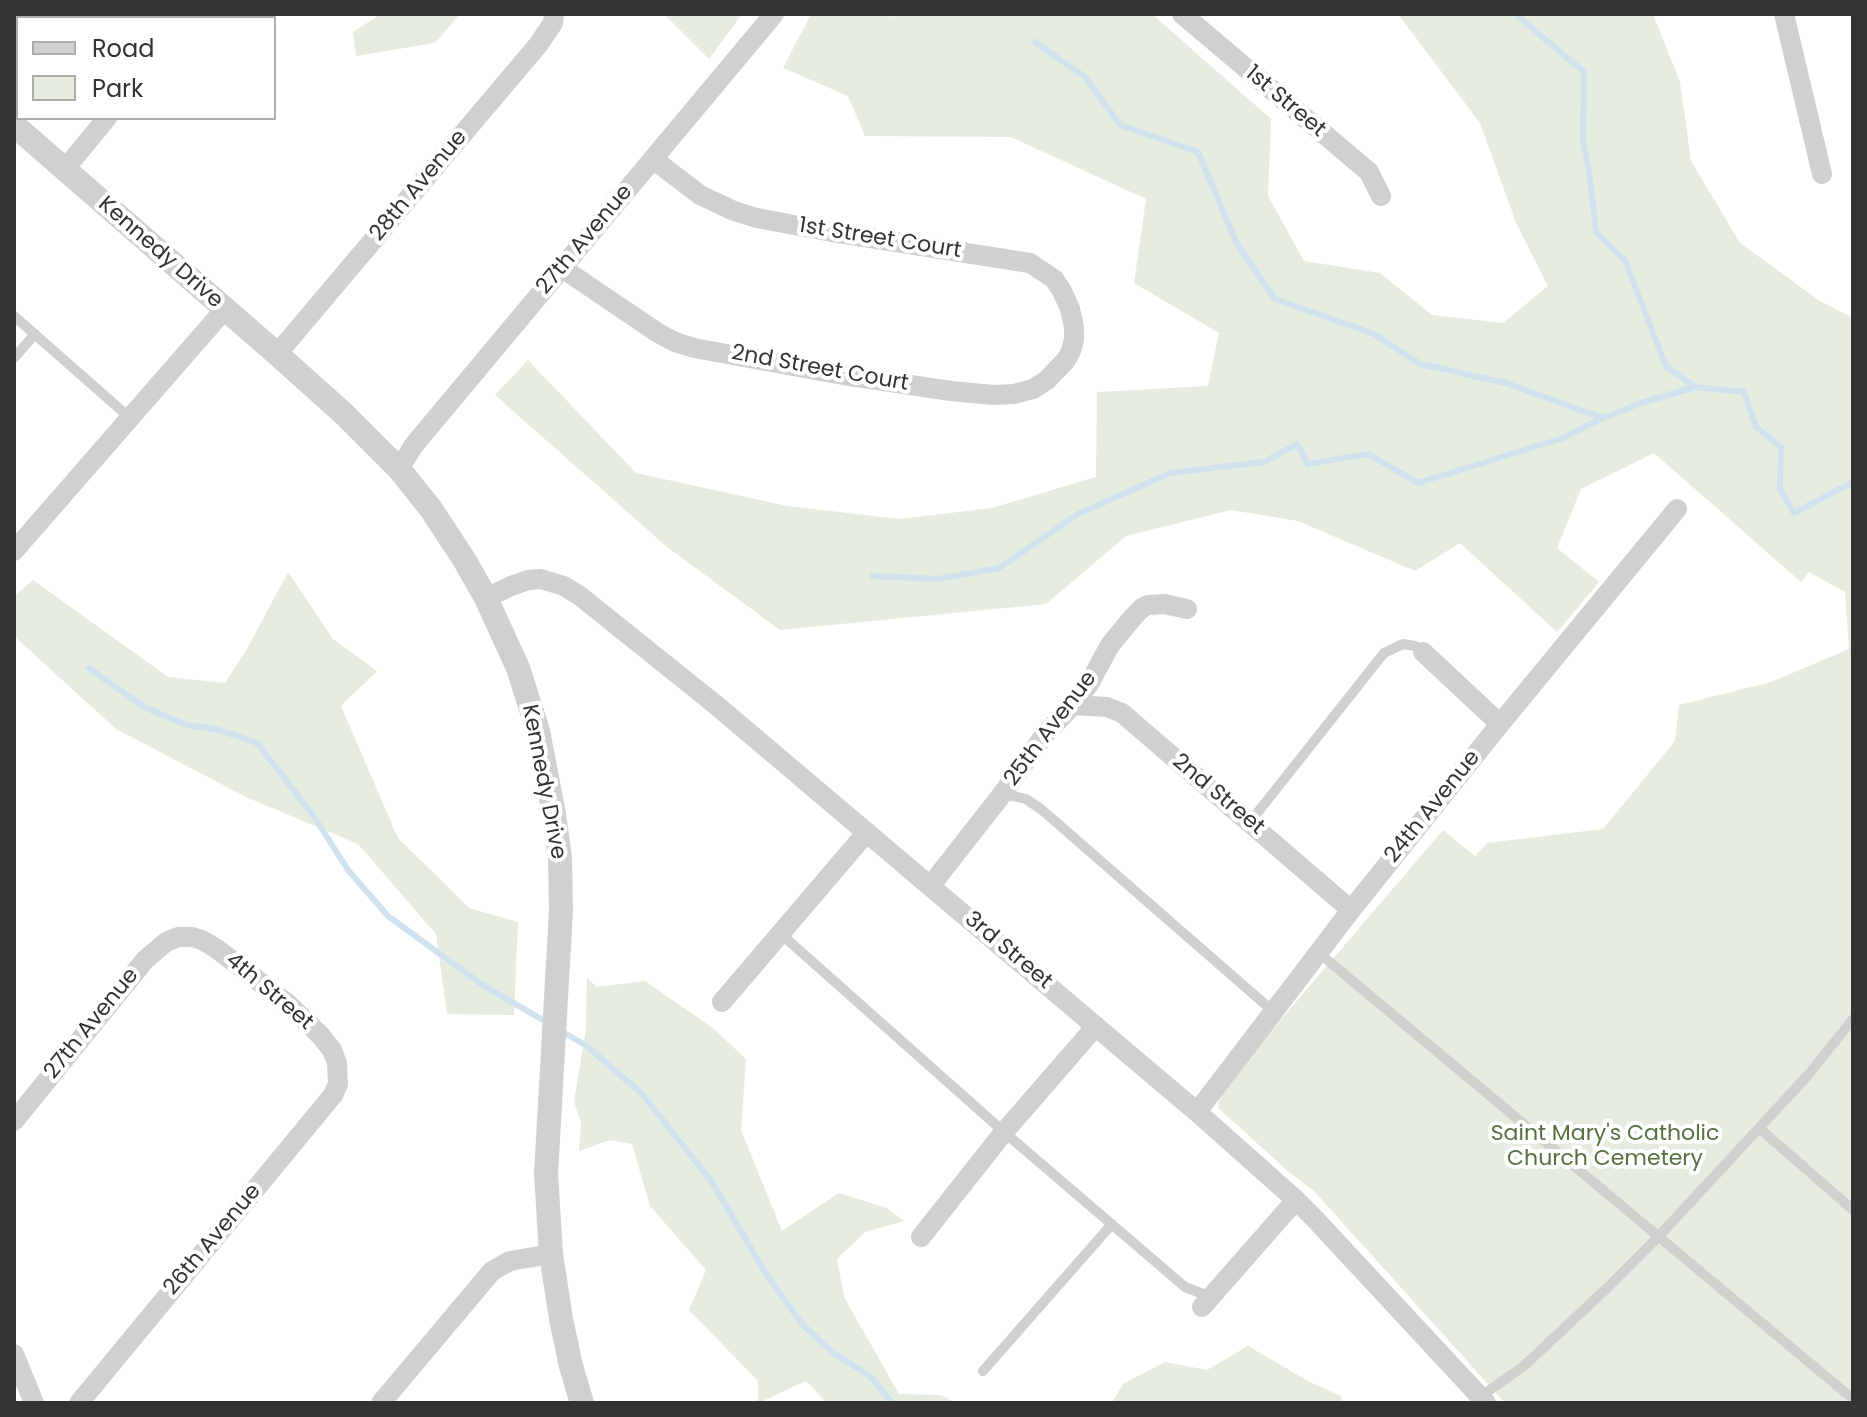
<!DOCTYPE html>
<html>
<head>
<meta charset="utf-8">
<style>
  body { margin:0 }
  #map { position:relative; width:1867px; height:1417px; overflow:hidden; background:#fff; font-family:Poppins,sans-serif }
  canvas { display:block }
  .frame { position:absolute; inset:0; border:16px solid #333; pointer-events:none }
  .legend { position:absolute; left:16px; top:16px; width:260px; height:104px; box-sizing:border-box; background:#fff; border:2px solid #adadad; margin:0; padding:10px 14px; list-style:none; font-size:24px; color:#333 }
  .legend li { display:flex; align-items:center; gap:16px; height:40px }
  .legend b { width:40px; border:2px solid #adadad }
</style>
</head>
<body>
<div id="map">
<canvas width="1867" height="1417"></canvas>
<div class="frame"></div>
<ul class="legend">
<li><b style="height:10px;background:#d0d0d0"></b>Road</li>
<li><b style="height:22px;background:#e6ecdf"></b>Park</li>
</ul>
</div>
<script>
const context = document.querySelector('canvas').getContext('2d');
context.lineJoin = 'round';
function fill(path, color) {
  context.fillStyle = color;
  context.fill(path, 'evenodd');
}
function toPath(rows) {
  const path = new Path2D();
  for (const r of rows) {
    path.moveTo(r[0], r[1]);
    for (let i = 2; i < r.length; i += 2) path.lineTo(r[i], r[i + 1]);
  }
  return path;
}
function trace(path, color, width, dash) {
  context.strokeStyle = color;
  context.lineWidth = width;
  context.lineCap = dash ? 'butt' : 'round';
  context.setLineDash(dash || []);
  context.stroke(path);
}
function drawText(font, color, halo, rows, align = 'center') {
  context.font = font + ' Poppins,sans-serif';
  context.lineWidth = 8;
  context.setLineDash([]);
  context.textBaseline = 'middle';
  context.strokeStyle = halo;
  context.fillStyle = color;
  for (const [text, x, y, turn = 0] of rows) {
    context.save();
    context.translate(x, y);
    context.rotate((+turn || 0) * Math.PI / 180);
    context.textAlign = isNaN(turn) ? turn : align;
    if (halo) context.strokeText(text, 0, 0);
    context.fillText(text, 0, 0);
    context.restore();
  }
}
fill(toPath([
  [381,14,460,14,435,43,356,56,353,32],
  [664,14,742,14,709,59],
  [811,14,885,14,894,17,897,14,1152,14,1271,119,1268,196,1304,261,1380,273,1432,315,1503,323,1548,286,1517,225,1480,123,1398,14,1653,14,1680,82,1691,161,1740,243,1820,301,1853,318,1853,1403,1505,1403,1315,1192,1289,1172,1218,1108,1219,1101,1236,1072,1443,830,1475,856,1487,843,1603,829,1675,741,1679,705,1771,682,1849,649,1845,592,1809,572,1801,582,1654,453,1581,489,1557,548,1599,582,1557,632,1460,543,1415,571,1298,521,1231,510,1126,536,1046,604,780,630,667,547,495,395,528,360,636,473,787,506,899,519,992,508,1096,477,1097,392,1208,386,1219,333,1134,283,1146,199,1011,137,865,136,848,96,783,68],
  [288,572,333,639,377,671,341,706,398,838,469,908,518,922,514,1015,447,1014,436,934,358,844,246,797,116,729,14,636,14,596,33,580,168,677,225,683,247,649],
  [587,978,597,987,645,981,714,1029,746,1059,741,1130,782,1231,839,1193,887,1208,904,1221,865,1232,837,1259,844,1297,899,1394,941,1395,956,1403,827,1403,806,1381,758,1403,758,1381,689,1310,706,1270,650,1206,632,1144,610,1140,579,1151,581,1122,574,1102,586,1029],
  [1248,1346,1310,1382,1341,1396,1343,1403,1112,1403,1123,1384,1165,1362,1207,1370]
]), '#e6ecdf');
trace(toPath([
  [1517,14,1521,19,1584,72,1583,141,1589,170,1596,232,1625,261,1666,366,1695,387,1744,392,1756,427,1781,447,1780,489,1794,513,1853,482],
  [1035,42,1085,77,1120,125,1198,152,1237,244,1275,299,1374,334,1420,364,1506,383,1602,418],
  [873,576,938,579,999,568,1078,514,1170,473,1264,462,1297,444,1308,464,1368,454,1418,483,1563,438,1603,418,1641,403,1695,387],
  [89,668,144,707,187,725,219,730,257,743,313,815,348,870,388,916,481,984,548,1023],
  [561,1031,587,1046,642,1094,712,1182,766,1274,803,1325,832,1352,870,1376,892,1403]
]), '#cfe2ee', 6);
trace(toPath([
  [14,19,18,14],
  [14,316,130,418],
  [14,358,35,334],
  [1000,797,1013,796,1026,799,1041,809,1267,1006,1276,1010],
  [1250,822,1384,653,1403,644,1415,646,1423,652],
  [781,934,1004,1132,1185,1287,1211,1297],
  [1319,953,1853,1399],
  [1759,1128,1853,1210],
  [983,1371,1112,1224],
  [1480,1397,1525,1365,1605,1290,1659,1236,1809,1074,1853,1019]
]), '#d0d0d0', 10);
trace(toPath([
  [1182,14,1369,172,1381,196],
  [1784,14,1822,174],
  [191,18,194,14],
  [64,170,107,118],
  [562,268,658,333,675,342,694,348,843,375,951,391,994,395,1014,394,1033,389,1047,380,1066,360,1071,351,1074,340,1074,327,1070,309,1062,291,1054,279,1030,263,832,232,757,218,734,211,700,195,653,159],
  [277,354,538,45,553,23,554,14],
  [399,469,414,445,774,14],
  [14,551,225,309],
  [486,598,511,586,528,580,541,579,564,586,580,596,716,705,1197,1112,1296,1200,1315,1219,1486,1403],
  [1423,652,1500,724],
  [1073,705,1107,707,1122,713,1351,910],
  [931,885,1000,797,1046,733,1073,705,1089,684,1110,645,1134,616,1142,608,1148,605,1164,604,1187,609],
  [722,1002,867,832],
  [1197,1112,1351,910,1500,724,1677,509],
  [14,1121,145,960,166,942,178,937,192,937,202,940,217,949,288,1004,321,1036,332,1050,337,1063,338,1084,333,1095,79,1403],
  [921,1237,1004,1132,1096,1026],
  [1202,1307,1296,1200],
  [14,1354,34,1403],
  [381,1403,492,1271,510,1261,551,1254]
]), '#d0d0d0', 20);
trace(toPath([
  [14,125,277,354,344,414,399,469,431,509,465,561,486,598,518,668,538,731,554,814,560,858,561,910,546,1174,551,1254,561,1319,571,1366,582,1403]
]), '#d0d0d0', 24);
drawText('22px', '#333', '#fff', [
  ["1st Street",1285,102,40],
  ["28th Avenue",419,186,-50],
  ["1st Street Court",880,239,9],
  ["27th Avenue",585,240,-50],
  ["Kennedy Drive",160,253,41],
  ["2nd Street Court",820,369,10],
  ["25th Avenue",1051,729,-53],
  ["Kennedy Drive",543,782,79],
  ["2nd Street",1218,795,40],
  ["24th Avenue",1433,807,-51],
  ["3rd Street",1008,951,40],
  ["4th Street",269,992,40],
  ["27th Avenue",92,1024,-51],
  ["26th Avenue",213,1240,-50]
]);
drawText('22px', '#56703f', '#fff', [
  ["Saint Mary's Catholic",1605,1134],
  ["Church Cemetery",1605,1159]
]);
</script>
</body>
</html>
